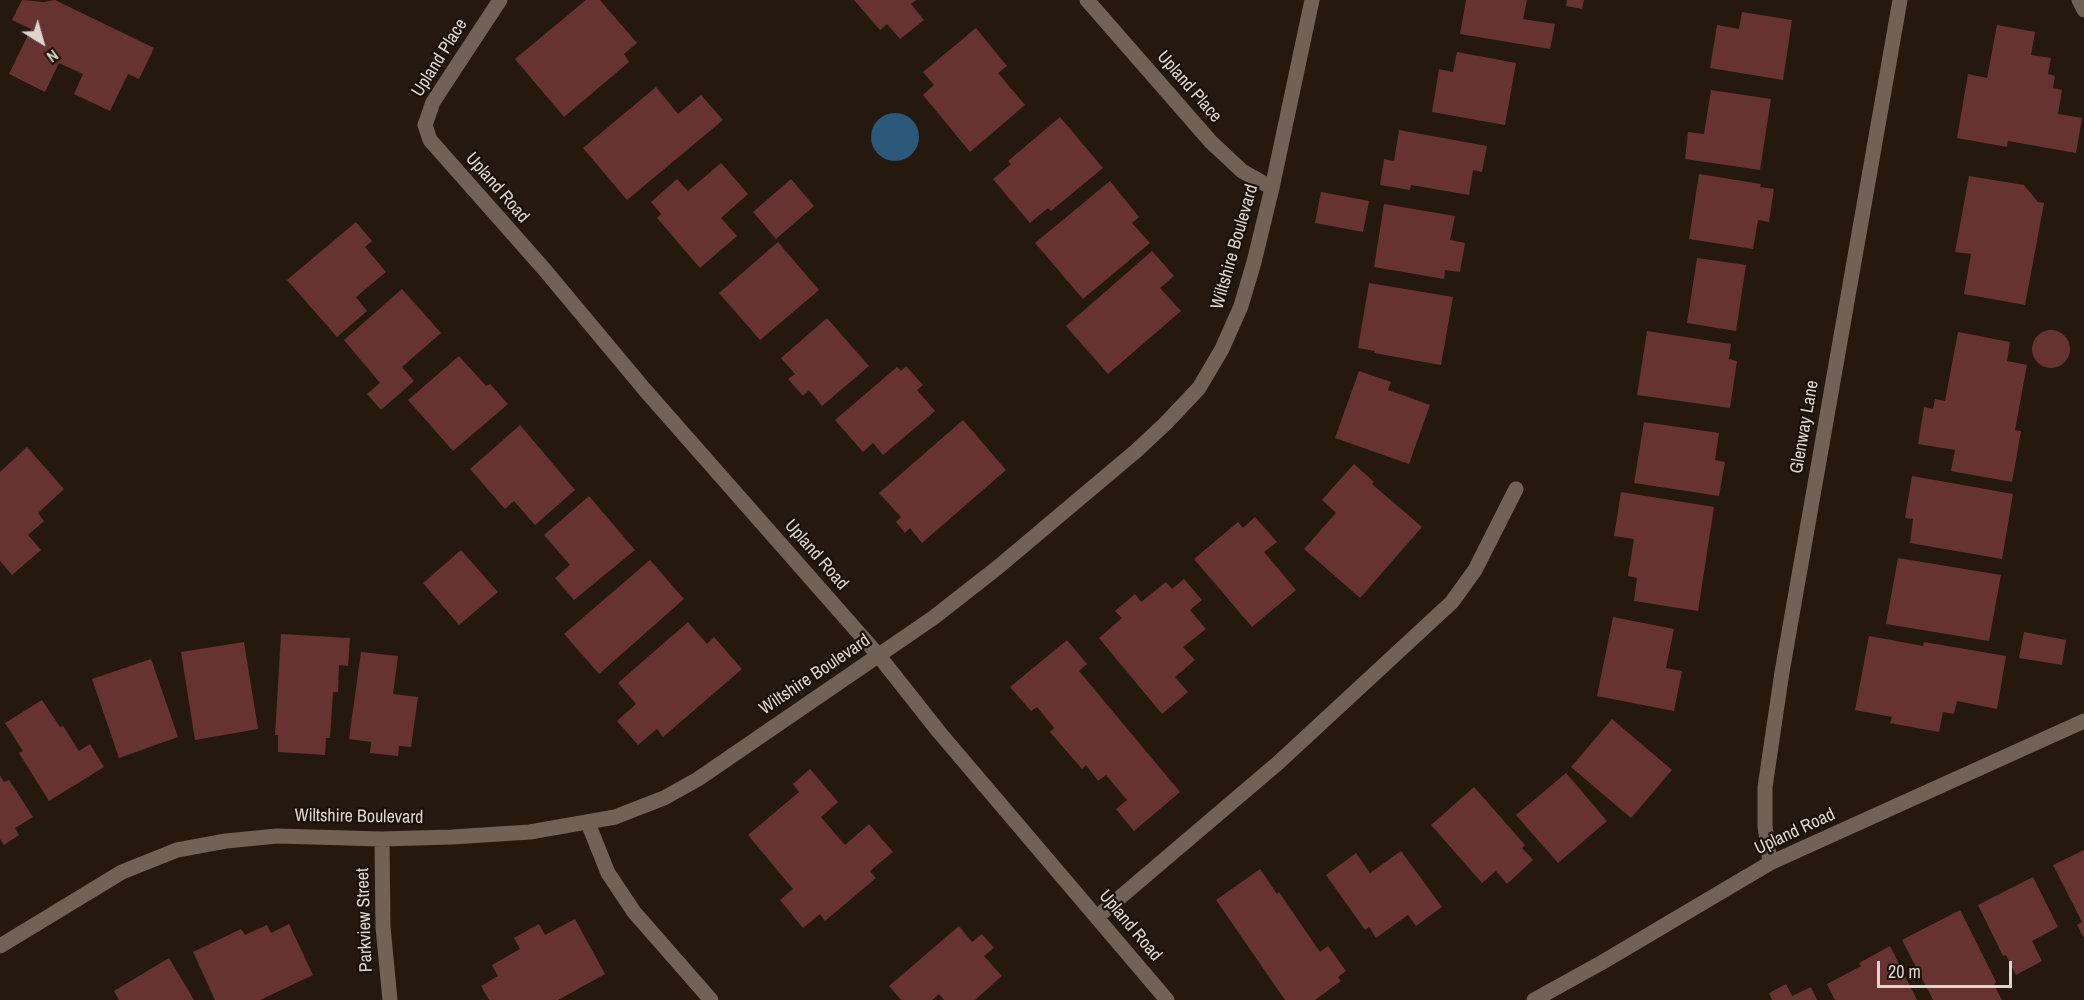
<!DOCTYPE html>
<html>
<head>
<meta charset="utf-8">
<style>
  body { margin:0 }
  #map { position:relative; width:2084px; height:1000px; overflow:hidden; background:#25190f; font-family:"Archivo Narrow",sans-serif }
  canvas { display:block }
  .north { position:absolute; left:12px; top:12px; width:60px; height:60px; -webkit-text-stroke:4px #1b1007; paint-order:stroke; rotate:143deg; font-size:16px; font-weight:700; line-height:24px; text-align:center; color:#ddd5ce }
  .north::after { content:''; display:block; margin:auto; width:21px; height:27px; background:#ddd5ce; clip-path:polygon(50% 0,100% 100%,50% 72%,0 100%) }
  .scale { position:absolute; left:1877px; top:961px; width:135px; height:27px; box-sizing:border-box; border:3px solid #ddd5ce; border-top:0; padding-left:8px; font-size:18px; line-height:21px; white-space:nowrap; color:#ddd5ce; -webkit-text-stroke:4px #1b1007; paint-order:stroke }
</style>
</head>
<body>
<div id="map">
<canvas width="2084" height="1000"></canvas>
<div class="north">N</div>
<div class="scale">20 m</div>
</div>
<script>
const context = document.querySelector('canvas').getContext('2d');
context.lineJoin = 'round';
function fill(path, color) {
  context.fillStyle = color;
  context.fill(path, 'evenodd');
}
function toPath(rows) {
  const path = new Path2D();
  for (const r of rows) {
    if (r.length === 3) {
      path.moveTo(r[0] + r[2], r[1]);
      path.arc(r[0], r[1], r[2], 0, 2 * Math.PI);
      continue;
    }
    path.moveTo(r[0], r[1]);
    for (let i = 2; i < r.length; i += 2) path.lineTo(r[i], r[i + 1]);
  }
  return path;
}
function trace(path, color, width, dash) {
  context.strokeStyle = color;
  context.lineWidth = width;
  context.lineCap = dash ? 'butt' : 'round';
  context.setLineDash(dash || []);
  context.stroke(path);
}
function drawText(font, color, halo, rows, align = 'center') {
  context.font = font + ' "Archivo Narrow",sans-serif';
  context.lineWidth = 4.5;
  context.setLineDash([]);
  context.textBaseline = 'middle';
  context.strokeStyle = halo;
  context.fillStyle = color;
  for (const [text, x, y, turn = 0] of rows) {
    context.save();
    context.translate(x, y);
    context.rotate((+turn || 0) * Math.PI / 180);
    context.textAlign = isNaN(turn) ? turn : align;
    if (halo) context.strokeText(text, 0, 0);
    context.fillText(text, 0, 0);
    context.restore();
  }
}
fill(toPath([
  [895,137,24]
]), '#2b587a');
fill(toPath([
  [22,0,44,2,55,0,154,48,139,79,128,74,110,111,74,94,83,74,59,63,45,92,9,74,31,29,12,20],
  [586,0,600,0,637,43,624,54,629,62,564,117,515,59],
  [854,0,916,0,911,4,924,20,900,39,887,24,880,30],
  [1466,0,1527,0,1523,19,1555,24,1550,49,1460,34],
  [1567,0,1584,0,1582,9,1566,6],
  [1742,12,1792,20,1783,80,1710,68,1717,25,1739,29],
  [1997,25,2035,32,2031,55,2051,58,2048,74,2055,76,2053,88,2062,90,2058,114,2082,118,2076,153,2008,141,2007,147,1957,138,1968,74,1987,78],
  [976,28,1007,66,998,73,1025,105,970,152,923,95,934,85,923,72],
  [1457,52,1516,63,1505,125,1432,112,1439,69,1453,72],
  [656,87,678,114,701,95,723,120,627,200,583,148],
  [1711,90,1771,99,1760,170,1685,159,1688,132,1704,134],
  [1060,117,1103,168,1051,211,1048,208,1030,223,993,179,1011,164,1008,161],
  [1399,130,1487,146,1482,172,1473,170,1469,195,1411,185,1410,190,1380,185,1384,159,1394,161],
  [721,163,748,194,721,218,737,236,700,268,657,218,661,214,651,202,677,179,688,191],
  [1699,174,1761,184,1760,187,1774,189,1769,222,1758,220,1753,249,1689,239],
  [1969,176,2024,185,2038,202,2044,203,2025,305,1964,294,1971,254,1955,252],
  [791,179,814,206,776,239,753,212],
  [1110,181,1139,217,1132,223,1150,243,1083,299,1035,243],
  [1321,192,1369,201,1363,232,1315,223],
  [1384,204,1455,216,1450,240,1465,243,1460,272,1445,270,1444,279,1374,267],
  [356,222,372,241,365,247,386,272,356,297,367,311,337,337,287,280],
  [778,242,819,290,760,340,719,293],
  [1152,251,1174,276,1160,288,1181,311,1108,374,1066,326],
  [1697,258,1746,265,1736,331,1687,323],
  [1369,283,1453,297,1441,365,1374,353,1375,351,1358,348],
  [402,289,441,333,402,367,414,381,381,410,367,394,380,383,344,340],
  [827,318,869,366,822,406,809,390,803,396,788,379,795,374,781,358],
  [2051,349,19],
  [1647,331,1731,344,1729,359,1737,361,1730,408,1637,395],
  [1958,332,2010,342,2007,361,2027,365,2015,430,2021,431,2012,482,1951,471,1955,450,1918,444,1924,407,1933,409,1935,399,1945,401],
  [459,356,486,386,490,384,508,404,453,451,408,400],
  [906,366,923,385,917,390,935,411,883,455,873,443,863,452,835,420,897,367,901,371],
  [1359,371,1391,382,1388,390,1430,405,1409,464,1335,438],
  [963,420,1006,470,922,543,910,528,905,533,896,522,901,517,879,493],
  [1644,422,1719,433,1715,460,1725,462,1719,496,1634,483],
  [520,425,575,490,535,525,514,501,505,509,470,469],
  [27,447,64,489,38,513,44,521,28,535,41,550,12,575,0,561,0,472],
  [1354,464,1374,482,1372,484,1422,527,1360,598,1304,549,1336,513,1322,500],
  [1912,476,2013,494,2002,559,1910,543,1913,519,1905,518],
  [1621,492,1714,507,1698,611,1634,601,1637,578,1628,576,1634,539,1614,536],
  [589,496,635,550,574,600,555,578,570,565,544,535],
  [1255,517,1277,542,1264,552,1296,590,1252,627,1194,559,1238,522,1243,528],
  [461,550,498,592,459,625,423,583],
  [1898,558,2001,575,1989,641,1886,624],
  [650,560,684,599,599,674,564,634],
  [1184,579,1202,600,1190,610,1206,629,1183,647,1195,660,1175,677,1188,692,1162,714,1099,638,1122,618,1115,611,1135,594,1141,602,1166,582,1172,589],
  [1613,617,1674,629,1666,668,1682,671,1674,711,1597,696],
  [688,622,707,644,714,637,742,669,663,737,657,729,638,745,617,721,636,704,618,683],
  [2024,632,2066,640,2062,665,2019,658],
  [281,634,350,638,348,666,339,665,338,692,333,692,330,738,326,738,325,755,278,752,278,735,275,735],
  [1869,636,1923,646,1924,642,2006,656,1997,709,1957,701,1954,714,1943,712,1939,732,1890,723,1892,717,1855,710],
  [1067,640,1087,664,1079,671,1180,792,1134,831,1116,809,1127,800,1106,775,1098,781,1086,765,1082,769,1050,732,1054,728,1037,707,1031,711,1010,687],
  [244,642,258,729,195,740,181,652],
  [361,652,398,656,393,694,418,697,411,747,399,746,398,756,370,753,371,742,349,739],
  [151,659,178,737,119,758,92,679],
  [42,700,60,727,63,726,79,751,90,744,104,767,49,801,19,753,23,751,5,723],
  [1612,719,1672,770,1631,818,1571,767],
  [810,769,838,802,821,817,845,845,869,824,893,852,870,871,876,878,825,921,820,914,803,928,780,900,793,889,748,835,799,792,793,784],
  [1566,773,1607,821,1558,863,1516,815],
  [0,776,4,782,9,780,33,817,15,828,19,835,4,845,0,839],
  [1474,787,1525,845,1522,848,1533,860,1507,884,1496,871,1482,883,1431,825],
  [2084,850,2084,938,2077,925,2082,922,2053,865],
  [1401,851,1442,907,1416,926,1408,915,1376,938,1369,927,1365,930,1326,875,1356,853,1370,873],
  [1260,869,1277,894,1279,892,1320,952,1328,946,1346,971,1338,977,1341,981,1315,1000,1285,1000,1216,900],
  [2033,877,2058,927,2032,941,2042,961,2016,975,2006,955,2003,956,1978,905],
  [1960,910,1996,982,1994,985,2002,1000,1933,1000,1902,940],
  [575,919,605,974,558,1000,489,1000,481,986,498,976,492,965,520,949,514,938,539,924,545,935],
  [289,924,313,975,260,1000,215,1000,193,952,241,929,245,935,267,925,271,933],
  [959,926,972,942,982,934,994,948,984,956,1002,976,975,1000,944,1000,939,994,932,1000,901,1000,889,986],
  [1890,946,1917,1000,1835,1000,1827,984,1861,966,1859,963],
  [169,958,194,1000,119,1000,114,991],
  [1786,984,1792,996,1811,987,1817,1000,1772,1000,1769,993]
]), '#673232');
trace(toPath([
  [588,823,608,873,634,912,711,1000],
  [1097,917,1278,763,1452,602,1475,570,1516,489]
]), '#706256', 15);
trace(toPath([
  [500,0,433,102,425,125,430,140,544,269,645,390,879,656,939,732,1167,1000],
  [1087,0,1211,142,1242,171,1272,188],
  [2079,0,2084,10],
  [382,839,383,927,390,1000],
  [1770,863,1765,826,1765,787,1782,672,1900,0],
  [0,946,122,872,177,850,226,841,277,836,382,839,452,837,530,832,615,817,664,798,698,779,933,618,997,568,1136,451,1166,423,1199,388,1222,349,1241,306,1254,262,1272,188,1312,0],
  [1534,1000,1601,963,1770,863,2084,721]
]), '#706256', 15);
drawText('18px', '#ddd5ce', '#1b1007', [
  ["Upland Place",440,58,-58],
  ["Upland Place",1189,87,49],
  ["Upland Road",497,188,49],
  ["Wiltshire Boulevard",1235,247,-74],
  ["Glenway Lane",1805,427,-80],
  ["Upland Road",816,555,49],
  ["Wiltshire Boulevard",815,675,-34],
  ["Wiltshire Boulevard",359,817,1],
  ["Upland Road",1795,832,-25],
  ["Parkview Street",365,920,-92],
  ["Upland Road",1130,926,50]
]);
</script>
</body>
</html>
